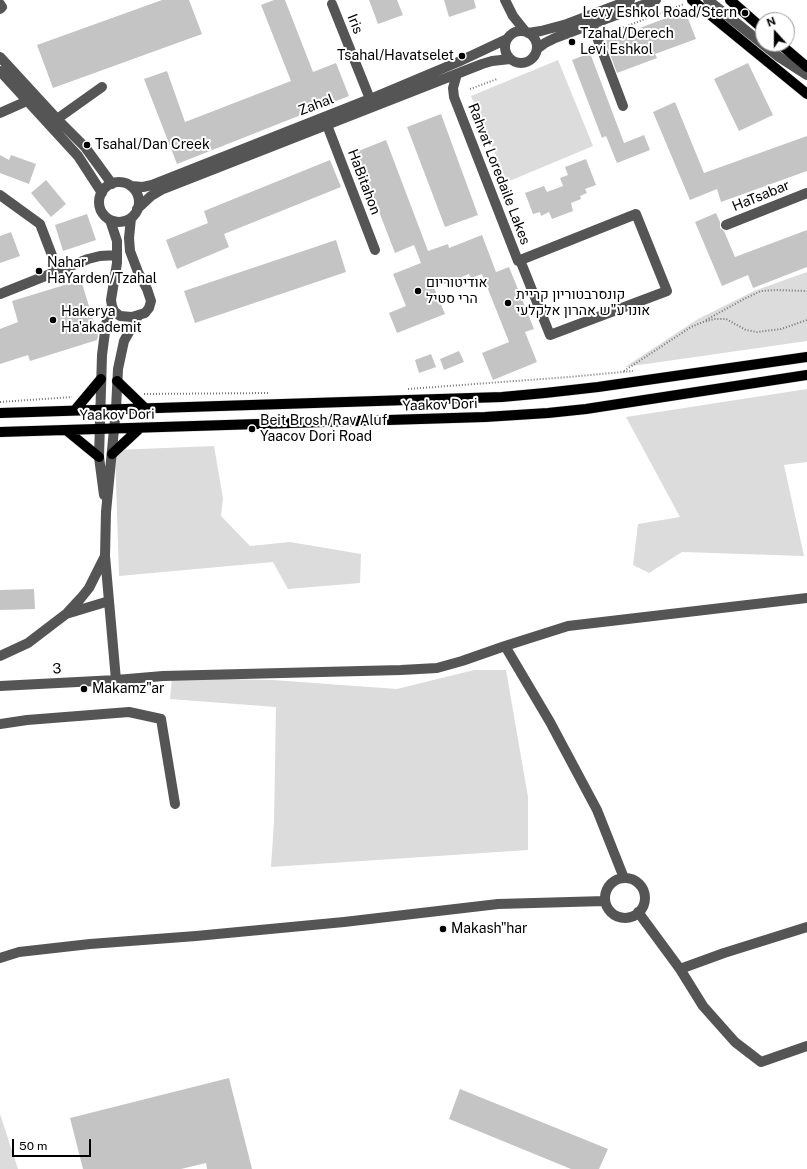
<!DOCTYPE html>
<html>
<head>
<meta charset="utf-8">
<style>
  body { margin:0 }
  #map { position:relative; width:807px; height:1169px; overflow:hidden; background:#fff; font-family:"Public Sans",sans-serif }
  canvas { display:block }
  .north { position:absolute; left:755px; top:12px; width:40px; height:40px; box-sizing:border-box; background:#fff; border:1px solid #999; border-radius:50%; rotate:339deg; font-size:11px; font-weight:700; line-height:16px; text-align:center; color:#000 }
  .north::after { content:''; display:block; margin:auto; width:14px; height:18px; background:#000; clip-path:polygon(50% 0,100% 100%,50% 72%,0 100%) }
  .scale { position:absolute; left:12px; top:1139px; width:79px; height:18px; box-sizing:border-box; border:2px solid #000; border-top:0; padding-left:5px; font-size:12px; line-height:14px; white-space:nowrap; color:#000; -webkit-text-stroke:3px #fff; paint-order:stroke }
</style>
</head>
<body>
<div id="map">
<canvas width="807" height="1169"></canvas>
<div class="north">N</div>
<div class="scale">50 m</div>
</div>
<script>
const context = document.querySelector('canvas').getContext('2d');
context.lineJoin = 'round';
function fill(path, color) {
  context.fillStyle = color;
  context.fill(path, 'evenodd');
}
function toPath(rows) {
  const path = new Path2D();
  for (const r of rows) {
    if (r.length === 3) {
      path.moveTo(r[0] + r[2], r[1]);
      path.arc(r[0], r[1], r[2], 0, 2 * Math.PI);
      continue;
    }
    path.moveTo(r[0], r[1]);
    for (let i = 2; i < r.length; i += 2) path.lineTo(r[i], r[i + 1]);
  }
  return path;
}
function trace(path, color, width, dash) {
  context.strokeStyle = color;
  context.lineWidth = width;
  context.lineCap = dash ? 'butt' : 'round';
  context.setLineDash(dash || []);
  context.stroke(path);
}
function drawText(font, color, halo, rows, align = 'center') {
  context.font = font + ' "Public Sans",Heebo,sans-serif';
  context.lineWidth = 4;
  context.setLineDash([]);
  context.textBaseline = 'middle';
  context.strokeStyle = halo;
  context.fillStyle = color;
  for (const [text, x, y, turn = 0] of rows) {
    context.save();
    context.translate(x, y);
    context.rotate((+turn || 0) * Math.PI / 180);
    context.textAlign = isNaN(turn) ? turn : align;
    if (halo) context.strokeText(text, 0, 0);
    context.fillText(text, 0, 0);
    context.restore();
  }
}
fill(toPath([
  [558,60,593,146,507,182,471,96],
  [807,272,807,341,625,367,698,319,754,291],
  [807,389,807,462,784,465,804,556,682,552,649,573,633,565,638,524,680,517,626,417],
  [214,446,223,498,221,516,250,546,290,542,361,554,360,583,288,589,273,562,119,576,115,450],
  [474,670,506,670,528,797,528,850,271,867,274,822,276,707,170,699,172,678,273,680,397,689],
  [0,1114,18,1169,0,1169]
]), '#dcdcdc');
fill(toPath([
  [162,0,189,0,202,34,53,88,37,45],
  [274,0,285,0,313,72,336,63,349,96,177,164,144,79,167,71,185,122,291,81,261,5],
  [369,0,397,0,403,15,378,24],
  [444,0,474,0,476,8,449,17],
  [685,11,696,39,655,54,657,58,617,73,605,41],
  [590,53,624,143,644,135,650,150,617,163,606,136,602,138,572,60],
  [748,63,773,115,739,131,714,79],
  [675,102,704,173,807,136,807,171,721,202,717,189,690,200,653,112],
  [441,114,478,215,445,227,407,127],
  [386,140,428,251,448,244,449,248,482,235,496,272,509,267,534,329,525,332,537,362,493,380,482,353,509,342,482,274,471,278,469,274,434,288,445,314,397,333,389,313,406,306,393,274,421,263,414,245,395,253,356,152],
  [0,155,9,160,11,155,36,164,29,184,0,173],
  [586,159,596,185,585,189,587,193,580,196,581,199,571,203,573,211,552,219,549,212,541,216,540,212,533,214,525,193,544,186,547,192,563,186,560,178,568,175,565,167],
  [330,160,341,187,224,234,229,247,177,269,166,240,208,223,204,211],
  [46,180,66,204,51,217,31,193],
  [716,213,720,222,720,228,724,231,735,257,807,230,807,267,753,288,748,275,722,286,695,222],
  [87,214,96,240,63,251,55,225],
  [11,232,20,256,0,263,0,236],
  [336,240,346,272,195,323,184,291],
  [81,280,98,336,97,340,30,361,28,355,0,364,0,329,18,322,12,301],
  [459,351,464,362,444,370,440,359],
  [431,354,436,367,419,373,415,360],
  [34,589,35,609,0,610,0,590],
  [229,1078,252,1169,207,1169,206,1163,181,1169,83,1169,70,1118],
  [460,1089,608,1149,599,1169,571,1169,449,1119]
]), '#c4c4c4');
const major = toPath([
  [692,0,807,94],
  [730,0,763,29],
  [780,44,807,67],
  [117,381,145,408],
  [75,410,101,379],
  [0,413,502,397,545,393,598,387,807,357],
  [66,430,99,457],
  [0,432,485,417,548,413,586,409,807,375],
  [112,454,140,428]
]);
trace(major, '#dbdbdb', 11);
trace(toPath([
  [609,33,684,4],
  [470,89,497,79],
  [706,320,744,299,761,291,776,290,807,291],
  [624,371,691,327,703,322,714,319,726,319,746,330,757,332,781,329,807,320],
  [408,389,569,377,633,371],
  [144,394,268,393],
  [0,402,72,397]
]), '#777', 2, [1, 2]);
trace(toPath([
  [505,0,513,16,525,31],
  [708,0,779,57,807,75],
  [0,4,2,7,0,9],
  [332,4,370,99],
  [592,24,623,106],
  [521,47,16],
  [528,33,541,31,567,24,630,0],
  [537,49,545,43,555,38,656,0],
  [0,57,57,119,85,147,112,184],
  [0,71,78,156,102,193],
  [457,74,453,88,454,97,518,261,636,214,667,291,550,335,520,260],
  [0,113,27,101],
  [57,119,102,87],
  [327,125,375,250],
  [119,202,20],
  [131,186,143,187,152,185,370,99,458,62,507,39],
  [0,195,40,224,58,271],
  [137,209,151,196,163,189,482,64,492,61,510,59],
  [110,220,117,241,117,263,111,300,112,306,114,311,120,316,132,317,145,313,149,308,151,301,147,289,138,272,130,251,129,238,131,218],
  [726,225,807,193],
  [0,294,88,259,100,256,117,255],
  [104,495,99,457,102,355,106,324,112,306],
  [68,612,81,598,89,588,104,558],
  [505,646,550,722,597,810,624,878],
  [0,656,28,643,66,614,109,601],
  [116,680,105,556,106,512,116,409,118,369,124,341,138,316],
  [0,686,116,680,163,676,401,670,437,668,462,661,505,646,568,626,807,598],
  [0,724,27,720,129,712,161,719,175,804],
  [625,898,20],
  [638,912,680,969,724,953,807,927],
  [0,958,19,952,90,944,196,936,344,922,498,904,605,901],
  [680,969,703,1006,735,1042,761,1062,807,1046]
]), '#555', 10);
trace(major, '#000', 10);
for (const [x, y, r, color] of [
  [745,13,4,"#000"],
  [572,42,4,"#000"],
  [462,56,4,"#000"],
  [87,145,4,"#000"],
  [39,271,4,"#000"],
  [418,291,4,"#000"],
  [508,303,4,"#000"],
  [53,320,4,"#000"],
  [252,429,4,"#000"],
  [84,689,4,"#000"],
  [443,929,4,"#000"]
]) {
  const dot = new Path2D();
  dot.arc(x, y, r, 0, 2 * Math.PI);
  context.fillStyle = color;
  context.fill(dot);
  trace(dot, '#fff', 1.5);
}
drawText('14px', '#000', '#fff', [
  ["Levy Eshkol Road/Stern",737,13,"right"],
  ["Tzahal/Derech",580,34],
  ["Levi Eshkol",580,50],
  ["Tsahal/Havatselet",454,56,"right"],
  ["Tsahal/Dan Creek",95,145],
  ["Nahar",47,263],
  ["HaYarden/Tzahal",47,279],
  ["אודיטוריום",426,283],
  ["הרי סטיל",426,299],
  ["קונסרבטוריון קריית",516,295],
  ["אונו ע\"ש אהרון אלקלעי",516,311],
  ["Hakerya",61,312],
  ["Ha'akademit",61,328],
  ["Beit Brosh/Rav Aluf",260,421],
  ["Yaacov Dori Road",260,437],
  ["Makamz\"ar",92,689],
  ["Makash\"har",451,929]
], 'left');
drawText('14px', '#000', '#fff', [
  ["Iris",355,24,68],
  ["Zahal",316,105,-21],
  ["Rahvat Loredaile Lakes",499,174,69],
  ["HaBitahon",364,182,69],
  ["HaTsabar",761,196,-22],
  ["Yaakov Dori",440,405,-2],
  ["Yaakov Dori",117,415,-1],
  ["3",57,669,-3]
]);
</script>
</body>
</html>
